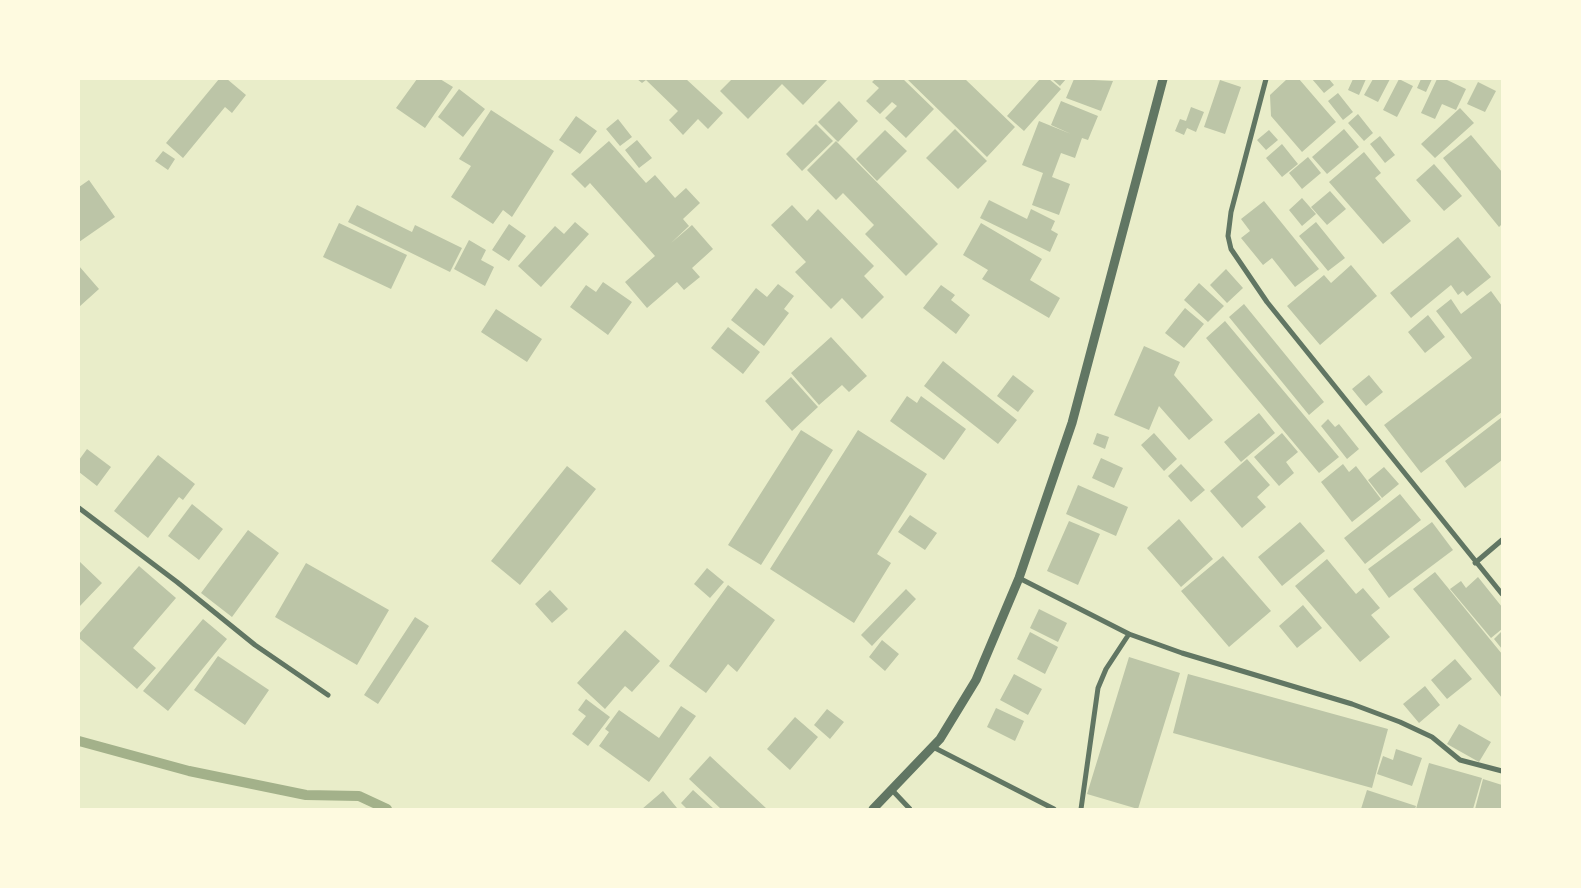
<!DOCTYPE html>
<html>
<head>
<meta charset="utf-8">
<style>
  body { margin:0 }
  #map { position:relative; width:1581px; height:888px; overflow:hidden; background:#e9edc9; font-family:Quicksand,sans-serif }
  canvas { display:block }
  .frame { position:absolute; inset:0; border:80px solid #fefae0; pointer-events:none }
</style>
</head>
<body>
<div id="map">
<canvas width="1581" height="888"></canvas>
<div class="frame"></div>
</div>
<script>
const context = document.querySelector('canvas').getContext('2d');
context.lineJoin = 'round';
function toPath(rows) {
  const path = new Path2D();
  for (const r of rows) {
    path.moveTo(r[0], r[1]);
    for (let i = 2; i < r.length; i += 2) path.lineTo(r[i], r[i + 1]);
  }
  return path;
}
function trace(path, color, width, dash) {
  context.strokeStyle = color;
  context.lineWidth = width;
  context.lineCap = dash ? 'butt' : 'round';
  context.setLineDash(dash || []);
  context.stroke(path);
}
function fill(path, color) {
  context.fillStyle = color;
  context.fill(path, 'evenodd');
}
trace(toPath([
  [79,741,189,771,306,795,359,796,387,809]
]), '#a3b18a', 10);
fill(toPath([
  [219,79,227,79,246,95,232,113,225,107,183,158,166,143],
  [417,79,440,79,453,87,425,128,396,108],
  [637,79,686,79,723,113,708,129,698,119,683,135,669,120,678,111,646,80,642,83],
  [732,79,828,79,803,105,782,84,748,119,720,91],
  [875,79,903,79,934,109,906,138,885,118,897,106,892,102,880,114,866,101,879,88,872,82],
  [907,79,965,79,1015,127,987,157],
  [1040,79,1049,79,1061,89,1024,131,1007,116],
  [1052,79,1066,79,1060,86],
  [1074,79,1113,81,1101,111,1066,98],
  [1287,79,1299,79,1336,122,1302,152,1271,116,1270,95],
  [1312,79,1329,79,1334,85,1324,93],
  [1353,79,1366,79,1359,95,1348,90],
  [1373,79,1390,79,1378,102,1364,95],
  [1399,79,1413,86,1397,117,1383,110],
  [1421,79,1432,79,1426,92,1417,88],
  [1437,79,1445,79,1466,89,1456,110,1442,104,1435,119,1421,113],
  [1220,80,1241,87,1225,134,1204,127],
  [1478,82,1496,91,1485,112,1467,104],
  [459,89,485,109,463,137,438,117],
  [1338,93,1353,112,1343,120,1328,101],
  [839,101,858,121,838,142,818,122],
  [1061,101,1098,116,1088,140,1082,138,1075,158,1061,153,1052,177,1070,184,1059,215,1032,205,1043,173,1022,165,1039,121,1071,134,1051,125],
  [1191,107,1204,112,1196,132,1187,128,1184,135,1175,131,1180,119,1186,121],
  [1460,108,1474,123,1435,158,1421,144],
  [491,110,554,151,512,217,503,210,493,224,451,197,471,166,459,159],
  [1358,114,1373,133,1364,141,1348,123],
  [576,116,597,131,580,154,559,140],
  [618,119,632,137,620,146,606,129],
  [816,124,833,141,802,171,786,154],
  [955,129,987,161,958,189,926,158],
  [1344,129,1359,147,1327,174,1312,157],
  [885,130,907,151,877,181,856,159],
  [1269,130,1278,140,1266,150,1257,140],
  [1471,135,1502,172,1502,224,1499,227,1443,158],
  [1380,136,1395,155,1385,163,1370,144],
  [637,140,652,158,639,168,625,150],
  [609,141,646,183,655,175,675,198,686,188,700,203,683,219,689,226,671,243,692,225,713,249,692,268,700,277,684,290,677,282,647,308,625,282,655,256,590,183,585,188,571,174],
  [836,141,938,244,906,276,865,234,874,225,843,193,836,200,807,170],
  [1282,144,1298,164,1282,177,1266,158],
  [163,151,175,159,168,170,155,161],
  [1364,152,1381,173,1375,178,1411,221,1383,244,1329,182],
  [1308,157,1321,173,1302,189,1289,173],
  [1434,164,1462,196,1444,211,1416,180],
  [89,180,115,217,79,242,79,187],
  [1330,191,1346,209,1327,225,1311,207],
  [1302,198,1316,214,1302,226,1289,210],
  [989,200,1027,219,1031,209,1055,221,1051,230,1058,234,1050,252,980,218],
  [1264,201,1319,269,1295,287,1272,258,1263,265,1241,238,1250,231,1241,219],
  [357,205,412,232,415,225,462,248,450,272,348,222],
  [792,205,807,221,818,209,874,266,864,276,884,297,862,319,842,298,831,309,795,272,806,262,771,225],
  [575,222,589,234,541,287,518,266,555,226,564,234],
  [1316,222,1345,258,1328,271,1299,236],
  [339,223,407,255,391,289,323,257],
  [981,223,1042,259,1030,280,1060,298,1049,318,982,279,988,270,963,255],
  [509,224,526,236,509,261,492,250],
  [1458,237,1491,277,1467,296,1463,291,1458,295,1451,285,1411,318,1390,293],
  [469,240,486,250,481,260,494,267,485,286,454,269],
  [1351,265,1377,296,1320,345,1287,306,1324,275,1331,283],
  [79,266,99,289,79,307],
  [1226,269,1243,288,1227,303,1210,285],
  [603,282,632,302,608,335,570,307,586,285,596,292],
  [1199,283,1224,306,1208,322,1184,300],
  [778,284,794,296,784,309,789,313,764,346,731,320,756,288,767,297],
  [941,285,955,295,951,300,970,315,956,334,923,308],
  [1491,291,1502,306,1502,412,1421,473,1384,425,1472,358,1436,311,1451,299,1461,314],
  [1244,304,1324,402,1309,415,1229,317],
  [1185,308,1204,324,1184,348,1165,333],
  [496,309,542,339,527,362,481,332],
  [1428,315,1445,337,1425,353,1408,332],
  [1225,321,1339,457,1319,473,1206,338],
  [728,327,760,352,743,374,711,348],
  [831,337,867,376,849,392,842,385,819,405,791,373],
  [1144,346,1180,362,1174,375,1213,420,1189,440,1159,406,1149,430,1114,415],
  [943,361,1017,420,998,444,924,386],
  [1013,375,1034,391,1018,412,997,396],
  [1369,375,1383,392,1366,406,1352,389],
  [791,377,818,407,792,431,765,401],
  [907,396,917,403,921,396,966,429,944,460,890,421],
  [1259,413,1275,433,1241,462,1224,442],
  [1502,417,1502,460,1465,488,1445,461],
  [1328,419,1335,427,1339,424,1359,449,1347,459,1321,426],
  [801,430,833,450,761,565,728,545],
  [858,430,927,474,877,554,891,563,854,623,770,569],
  [1097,433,1109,437,1105,449,1093,444],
  [1154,433,1177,459,1164,471,1141,445],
  [1282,433,1298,452,1286,462,1294,473,1279,486,1254,457],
  [87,449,111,467,97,486,79,472,79,460],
  [158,455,195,484,183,500,179,497,148,538,114,511],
  [1101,458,1123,468,1114,488,1092,478],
  [1247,459,1270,485,1257,497,1266,507,1242,528,1210,491],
  [1181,464,1205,490,1191,502,1168,476],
  [1343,464,1349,472,1356,466,1381,499,1352,522,1321,482],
  [567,466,596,489,520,585,491,561],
  [1384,467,1399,484,1382,498,1368,480],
  [1078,485,1128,507,1116,536,1066,514],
  [1400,494,1421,520,1365,564,1344,538],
  [192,504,223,529,199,560,168,536],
  [910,515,937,533,925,550,898,532],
  [1179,519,1213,559,1181,587,1147,548],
  [1069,521,1100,534,1078,585,1047,571],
  [1300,522,1325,551,1282,586,1258,557],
  [1432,522,1453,550,1389,598,1368,569],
  [248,530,279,553,232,617,201,593],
  [1223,556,1271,611,1229,647,1181,591],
  [1327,559,1356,594,1363,588,1380,608,1371,615,1390,637,1360,662,1295,586],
  [79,561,102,583,79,607],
  [306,563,389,610,357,665,275,617],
  [139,566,176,598,133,648,156,668,137,689,79,638,79,634],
  [707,568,724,582,710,598,694,584],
  [1435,572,1502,654,1502,698,1413,589],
  [1478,577,1502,607,1502,629,1491,638,1450,589,1461,581,1466,588],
  [728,585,775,620,737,672,728,664,706,693,669,666],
  [906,589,916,599,872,646,861,635],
  [550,590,568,609,552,623,535,604],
  [1303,605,1322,628,1297,648,1279,626],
  [1039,609,1067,623,1058,642,1030,628],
  [415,617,429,626,378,704,364,695],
  [203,619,227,639,168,711,143,691],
  [625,630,660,661,632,692,625,686,605,709,577,683],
  [1502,631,1502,649,1494,639],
  [1030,632,1058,647,1045,674,1017,659],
  [882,640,899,654,885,671,869,657],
  [218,656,269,690,245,725,194,690],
  [1129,657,1180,673,1138,809,1087,794],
  [1455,659,1472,679,1447,699,1431,680],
  [1014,674,1042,689,1028,715,1000,700],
  [1188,674,1388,729,1372,788,1173,733],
  [1425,686,1440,705,1419,723,1403,704],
  [586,699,610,717,588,746,572,734,586,716,578,710],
  [681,706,696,716,649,782,599,746,609,732,605,729,619,710,659,738],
  [996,708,1024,721,1015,741,987,727],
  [827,709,844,722,830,739,814,725],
  [795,717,818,737,790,770,767,749],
  [1459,724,1491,742,1479,762,1447,744],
  [1396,749,1422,758,1412,786,1377,774,1383,756,1393,760],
  [710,756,767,809,721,809,689,779],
  [1429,763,1482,778,1473,809,1416,809],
  [1483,779,1502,785,1502,809,1475,809],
  [693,790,714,809,687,809,681,803],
  [1367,790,1416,806,1415,809,1361,809],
  [663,791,677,808,642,809]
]), '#bcc5a7');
trace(toPath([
  [1266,79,1231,212,1228,236,1231,249,1267,302,1502,594],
  [79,508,177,582,255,645,328,695],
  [1475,563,1502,540],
  [1019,578,1129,634],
  [933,747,1054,809],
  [892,790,910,809],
  [1081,809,1098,688,1106,669,1129,634,1182,653,1352,704,1400,722,1432,737,1460,760,1502,771]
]), '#617663', 5);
trace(toPath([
  [873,809,940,739,976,680,1019,578,1072,423,1163,79]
]), '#617663', 9);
</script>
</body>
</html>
